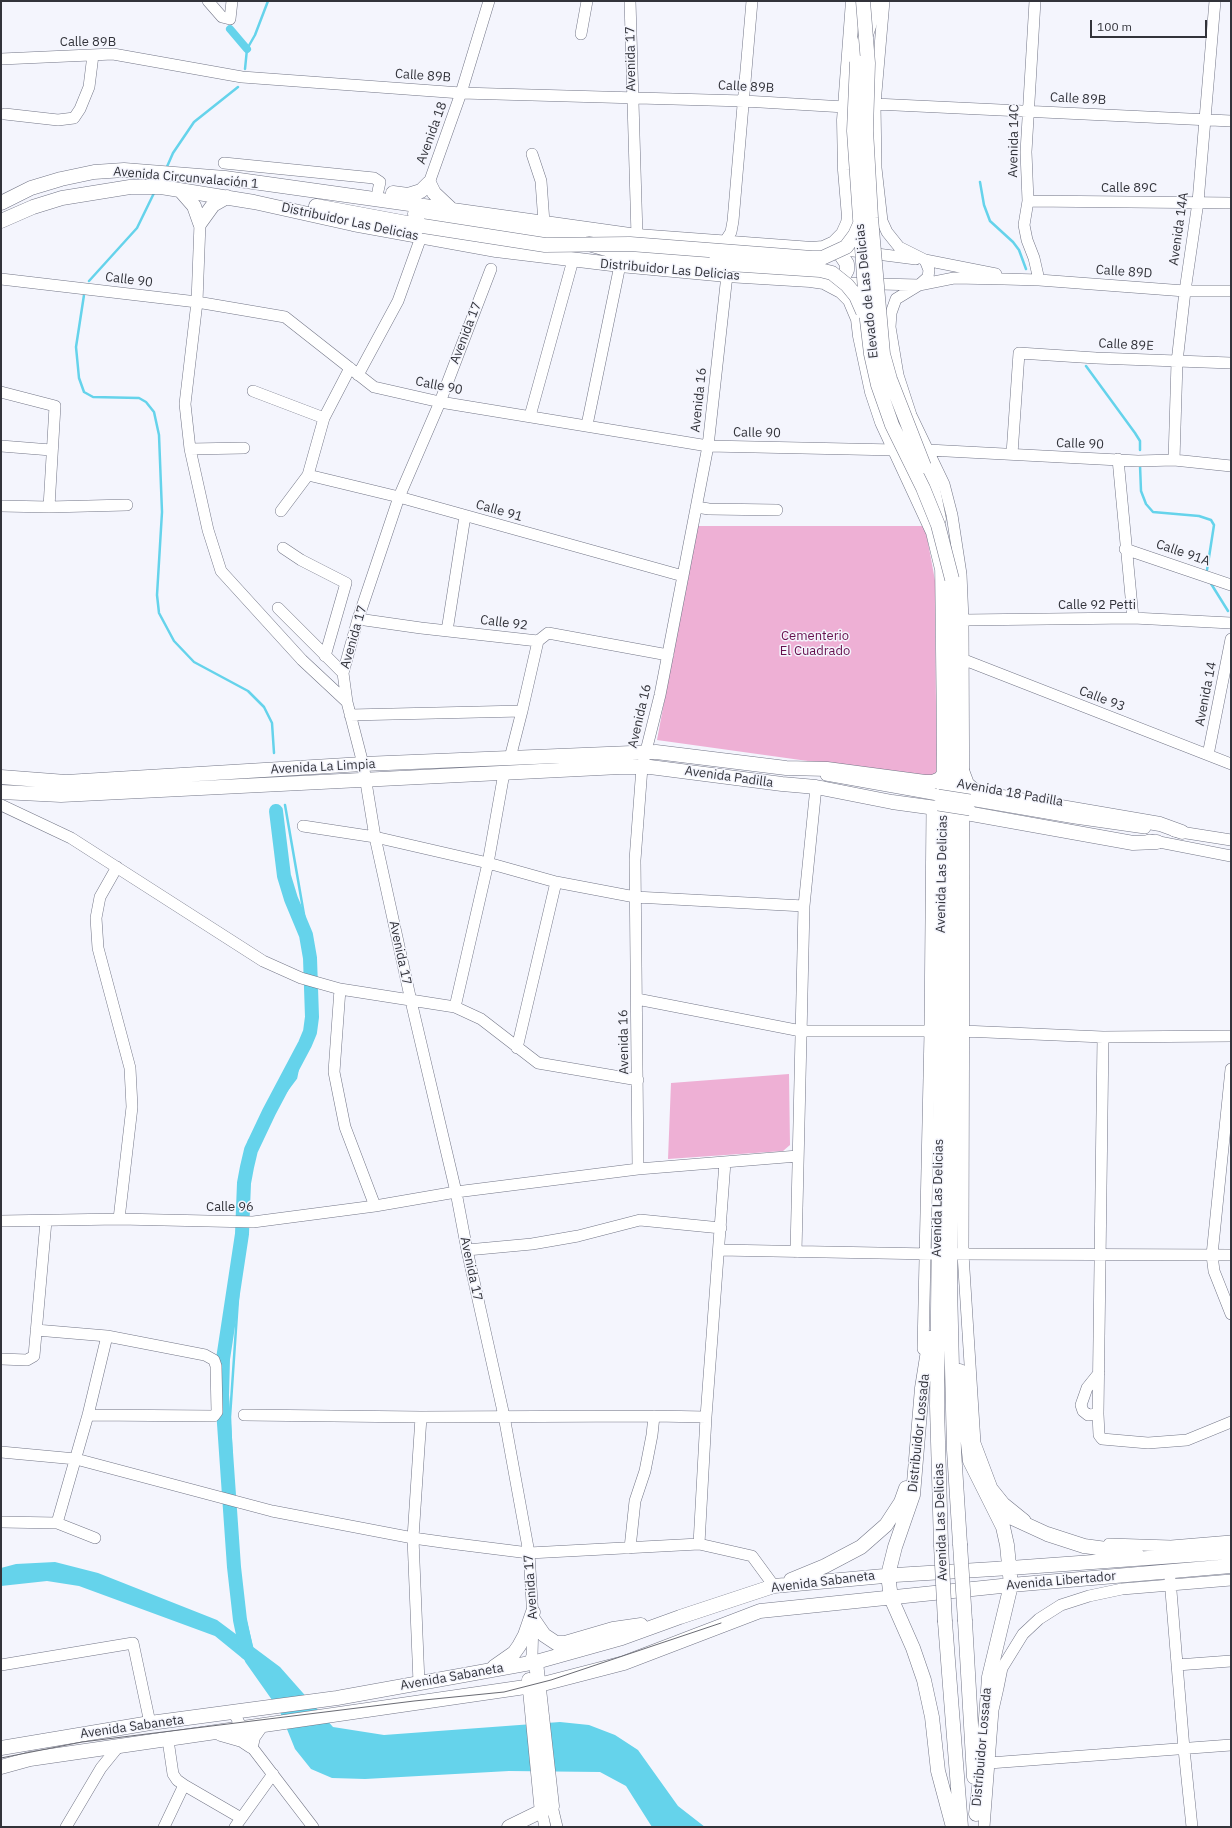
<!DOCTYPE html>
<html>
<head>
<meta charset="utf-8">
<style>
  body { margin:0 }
  #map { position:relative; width:1232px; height:1828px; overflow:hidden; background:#f4f5fd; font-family:"IBM Plex Sans",sans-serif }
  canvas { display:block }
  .frame { position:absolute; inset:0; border:2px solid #32333a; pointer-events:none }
  .scale { position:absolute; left:1090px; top:20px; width:117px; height:18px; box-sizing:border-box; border:2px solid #32333a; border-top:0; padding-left:5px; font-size:12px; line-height:14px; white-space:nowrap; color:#32333a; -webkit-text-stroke:3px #f4f5fd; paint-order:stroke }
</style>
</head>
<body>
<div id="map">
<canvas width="1232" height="1828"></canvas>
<div class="frame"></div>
<div class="scale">100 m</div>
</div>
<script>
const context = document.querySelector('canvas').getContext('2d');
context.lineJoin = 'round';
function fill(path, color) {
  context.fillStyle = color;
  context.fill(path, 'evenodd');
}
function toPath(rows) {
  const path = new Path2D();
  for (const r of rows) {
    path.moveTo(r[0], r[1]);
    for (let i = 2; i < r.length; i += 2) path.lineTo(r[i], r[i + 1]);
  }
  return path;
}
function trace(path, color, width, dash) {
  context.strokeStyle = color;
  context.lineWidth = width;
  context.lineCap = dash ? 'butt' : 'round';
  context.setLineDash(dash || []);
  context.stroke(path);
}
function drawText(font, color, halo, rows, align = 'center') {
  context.font = font + ' "IBM Plex Sans",sans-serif';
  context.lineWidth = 3;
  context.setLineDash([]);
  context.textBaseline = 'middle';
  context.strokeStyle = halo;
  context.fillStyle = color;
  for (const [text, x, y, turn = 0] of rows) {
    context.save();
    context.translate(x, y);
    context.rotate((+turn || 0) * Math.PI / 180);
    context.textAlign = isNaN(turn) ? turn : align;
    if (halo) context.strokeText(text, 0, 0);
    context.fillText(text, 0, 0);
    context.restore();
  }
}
fill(toPath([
  [697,526,925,526,936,586,935,627,937,779,657,740],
  [789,1074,790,1145,783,1151,668,1159,671,1083]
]), '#eeb0d5');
fill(toPath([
  [55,1562,98,1573,217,1620,280,1667,333,1727,384,1735,560,1722,589,1725,615,1735,638,1750,678,1806,705,1827,652,1827,626,1786,600,1772,509,1771,365,1779,332,1778,311,1769,295,1749,274,1697,269,1680,215,1636,79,1586,47,1581,1,1586,1,1568,16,1564]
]), '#65d3eb');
trace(toPath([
  [245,69,247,49,255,35,268,1],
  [166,169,173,153,194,122,238,87],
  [980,182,984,205,990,221,1013,242,1019,250,1026,269],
  [89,281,137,228,155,191],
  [84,295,76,347,79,378,84,392,93,397,139,398,146,402,154,412,159,435,162,512,157,595,159,613,174,641,194,662,248,691,264,707,272,723,274,753],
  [1086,366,1135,433,1140,441,1140,450],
  [1140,465,1141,491,1146,504,1153,512,1199,516,1211,520,1214,525,1207,570],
  [1210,582,1228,611],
  [285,805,315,978],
  [244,1218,249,1141,296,1078,315,985],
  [233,1498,230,1417,243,1225],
  [234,1505,241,1602,252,1647]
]), '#65d3eb', 2.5);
trace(toPath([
  [230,29,247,49]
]), '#65d3eb', 8);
trace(toPath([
  [247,1653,240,1620,234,1567,222,1395,223,1359,242,1234,244,1183,247,1167,251,1150,269,1112,305,1044,310,1032,312,1017,310,958,306,935,291,899,284,876,276,811],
  [251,1658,282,1702]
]), '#65d3eb', 14);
const minor = toPath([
  [208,1,222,17,230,19,232,1],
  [630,1,637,236],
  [884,1,875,104,876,168,882,221,887,232,899,247,925,260,996,274],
  [1035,1,1026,152,1028,201,1024,225,1027,240,1034,258,1039,280],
  [581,34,587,1],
  [1,59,113,54,242,77,461,93,744,101,845,107],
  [875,104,1231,121],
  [5,114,58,120,74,118,80,109,89,87,93,55],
  [532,154,541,181,544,223],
  [224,163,374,178,380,182,378,191],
  [429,183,461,93,489,1],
  [1028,201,1231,203],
  [200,223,197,302,185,404,190,449,208,530,221,571,302,660,347,702],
  [724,243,731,232,733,221,752,1],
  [838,249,916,259],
  [925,260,929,270,928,277,919,285,896,299,891,313,890,327,898,375,911,415,944,484,952,515,961,574,963,620,964,869,963,1254,975,1443,992,1488,1004,1503,1025,1520],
  [491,269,440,402,399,497,358,619,343,673,347,702,363,764,375,837,411,1001,456,1192,467,1250,504,1416,529,1553,533,1619,532,1656,529,1663],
  [1,279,197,302,285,317,374,387,440,402,708,446,896,450],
  [841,283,919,285,954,278,1004,279,1039,280,1185,291,1231,291],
  [358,375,398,301,421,237],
  [253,391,324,418],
  [1,392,55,406,49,507,1,506],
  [530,416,573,260],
  [587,425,620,265],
  [1,446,51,450],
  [190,449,244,448],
  [928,450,1138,461,1174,460,1231,466],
  [1012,454,1019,353,1096,358,1231,363],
  [1118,459,1133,618],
  [1174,460,1177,362,1185,291,1198,202,1215,1],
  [308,475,399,497,683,576],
  [49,507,127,505],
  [696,507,709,509,777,510],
  [281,511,308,475,324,418,350,368],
  [283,548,301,560,346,583,325,656],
  [1125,549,1231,585],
  [278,608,343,673],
  [358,619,421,628,538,641,548,633,668,655],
  [963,620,1133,618,1231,623],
  [447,631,465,516],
  [962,659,1231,764],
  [350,715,522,711],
  [1208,755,1231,639],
  [510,758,522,711,538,641],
  [826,775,938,795],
  [970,800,1075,818,1145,828],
  [1,805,71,838,263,961,301,978,340,989,455,1007,481,1019,538,1063,638,1080],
  [303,826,375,837,488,863,556,882,635,897,804,906],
  [1174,831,1231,840],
  [1149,840,1231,856],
  [117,867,100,897,96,918,98,948,130,1068,132,1107,119,1219],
  [340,989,334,1072,345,1127,375,1206],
  [637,999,801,1031,963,1031,1103,1037,1231,1036],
  [455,1007,488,863,504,773],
  [1103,1037,1098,1414,1099,1435,1102,1439,1148,1443,1187,1440,1231,1422],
  [517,1048,556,882],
  [1231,1069,1212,1255,1214,1271,1231,1314],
  [638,1169,635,860,642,767,660,695,708,446,727,275],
  [1,1221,119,1219,253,1222,375,1206,456,1192,638,1169,798,1156],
  [467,1250,532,1244,578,1236,640,1220,721,1228],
  [719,1250,932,1254],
  [796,1252,804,906,816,787,823,787],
  [956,1254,1231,1255],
  [36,1330,107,1336,205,1355,214,1360,216,1366,217,1412,214,1416,88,1415],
  [923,1349,930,1032,932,808],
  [1,1359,27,1360,34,1356,46,1221],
  [1098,1414,1088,1415,1083,1411,1081,1405,1087,1388,1099,1373],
  [244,1415,421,1417],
  [1,1452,76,1459,272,1511,413,1538,449,1543,529,1553,699,1544,752,1556,774,1586],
  [1,1522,57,1523,88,1415,107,1336],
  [57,1523,95,1538],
  [699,1544,706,1417,725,1162],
  [1109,1544,1171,1546,1231,1541],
  [630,1548,635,1501,645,1471,652,1435,654,1416],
  [1170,1579,1184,1749,1192,1827],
  [1,1665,133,1643,150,1723],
  [1177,1665,1231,1661],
  [419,1683,413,1538,421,1417,654,1416,706,1417],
  [234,1713,251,1746,313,1827],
  [168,1740,173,1774,177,1780,184,1785],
  [989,1763,1231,1745],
  [552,1806,557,1827],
  [542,1813,545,1827],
  [66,1827,101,1768,118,1747],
  [164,1827,184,1785,241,1818],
  [235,1827,273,1774],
  [984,1827,993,1710,998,1688,1002,1668,1023,1634,1039,1619,1061,1605,1089,1596,1122,1589,1231,1580]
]);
const major = toPath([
  [857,62,872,17,875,1],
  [180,190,194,206,200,223],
  [393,193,408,195,421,191,429,183,434,193,451,209],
  [1,203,31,188,61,179,94,172,124,170,225,178,637,236,812,249,823,248,834,243,843,234,848,223,849,217,845,170,844,120,853,1],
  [316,206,423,226],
  [415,214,545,232,628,255,714,263],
  [1,221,33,207,62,198,130,187,161,187,254,202,353,224,496,250,620,265,727,275,810,280,824,282,841,291,850,300,858,319,860,336,872,392,882,422,933,532,942,569],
  [200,223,213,205,227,197],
  [825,248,841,255,847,264,847,270,842,279,829,282],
  [924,466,932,484,939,519],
  [952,579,955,629,955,749,954,1031,950,1285,954,1450,960,1544],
  [958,760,967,784,974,790,985,794,1160,824,1182,832],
  [1,777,66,782,363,764,656,752,786,768,827,769,925,782,933,782,940,779,943,775],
  [1,792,61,795,620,767,650,767,782,784,816,787,892,802,943,809],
  [955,811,1133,843,1157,842],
  [930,1338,922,1388,913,1495,895,1547,888,1575,891,1598,913,1648,924,1680,932,1717,938,1771,953,1827],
  [960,1371,970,1461,1003,1527,1007,1545,1011,1585,989,1677,984,1745,976,1814],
  [994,1500,1010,1517,1047,1534,1084,1546,1136,1553],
  [941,1545,937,1406,944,738,942,559],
  [791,1580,825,1566,861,1547,886,1525,901,1502,906,1488],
  [533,1619,544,1635,556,1643,565,1643,613,1629,641,1625],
  [965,1621,974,1777],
  [945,1622,961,1827],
  [494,1667,514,1653,519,1646,525,1635,533,1612],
  [529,1680,542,1813],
  [221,1734,242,1740,251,1746,253,1737,260,1727],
  [1,1748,150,1723,337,1698,536,1662,622,1638,680,1617,774,1586,895,1575,1010,1568,1231,1552],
  [1,1767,30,1759,539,1685,624,1663,760,1611,1011,1585,1231,1566],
  [509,1827,552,1806,536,1662]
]);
trace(minor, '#737687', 12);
trace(major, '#737687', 15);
trace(minor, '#fff', 11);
trace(major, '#fff', 14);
trace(toPath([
  [1,1758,82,1742,414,1701,504,1692,551,1680,721,1623]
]), '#6a6b73', 1);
const minorBridge = toPath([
  [938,795,970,800],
  [938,805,970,810]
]);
const majorBridge = toPath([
  [863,1,868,63,866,130,871,218,883,354,890,379,924,466],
  [857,62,854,131,867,320,871,354,878,385,892,425,923,488,938,525,952,579],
  [423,226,545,245,630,244,812,258,822,258,846,247,855,235,860,224],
  [714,263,820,270,832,273,847,285,856,296,863,312],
  [960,1544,965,1621],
  [941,1545,945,1622]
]);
trace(minorBridge, '#737687', 12, []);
trace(majorBridge, '#737687', 15, []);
trace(minorBridge, '#fff', 11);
trace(majorBridge, '#fff', 14);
drawText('13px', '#32333a', '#f4f5fd', [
  ["Calle 89B",88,42],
  ["Avenida 17",631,59,-91],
  ["Calle 89B",423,76,4],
  ["Calle 89B",746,87,3],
  ["Calle 89B",1078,99,3],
  ["Avenida 18",432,133,-70],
  ["Avenida 14C",1014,141,-89],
  ["Avenida Circunvalación 1",186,178,5],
  ["Calle 89C",1129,188],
  ["Distribuidor Las Delicias",350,222,12],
  ["Avenida 14A",1179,229,-82],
  ["Distribuidor Las Delicias",670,270,5],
  ["Calle 89D",1124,272,4],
  ["Calle 90",129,280,7],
  ["Elevado de Las Delicias",867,291,-96],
  ["Avenida 17",466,333,-69],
  ["Calle 89E",1126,345,3],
  ["Calle 90",439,386,11],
  ["Avenida 16",699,400,-84],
  ["Calle 90",757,433,1],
  ["Calle 90",1080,444,2],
  ["Calle 91",499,511,16],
  ["Calle 91A",1183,553,19],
  ["Calle 92 Petti",1097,605],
  ["Calle 92",504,623,7],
  ["Avenida 17",354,637,-74],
  ["Avenida 14",1206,694,-79],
  ["Calle 93",1102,699,21],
  ["Avenida 16",640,716,-77],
  ["Avenida La Limpia",323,767,-3],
  ["Avenida Padilla",729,777,8],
  ["Avenida 18 Padilla",1010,793,10],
  ["Avenida Las Delicias",942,874,-89],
  ["Avenida 17",400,953,78],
  ["Avenida 16",624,1042,-91],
  ["Avenida Las Delicias",938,1198,-89],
  ["Calle 96",230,1207],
  ["Avenida 17",471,1269,78],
  ["Distribuidor Lossada",919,1433,-84],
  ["Avenida Las Delicias",941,1522,-92],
  ["Avenida Libertador",1061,1581,-5],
  ["Avenida Sabaneta",823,1582,-7],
  ["Avenida 17",531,1587,-94],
  ["Avenida Sabaneta",452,1677,-10],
  ["Avenida Sabaneta",132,1727,-8],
  ["Distribuidor Lossada",982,1747,-85]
]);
drawText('13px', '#660f4d', '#f4f5fd', [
  ["Cementerio",815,636],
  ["El Cuadrado",815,651]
]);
</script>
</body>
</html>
